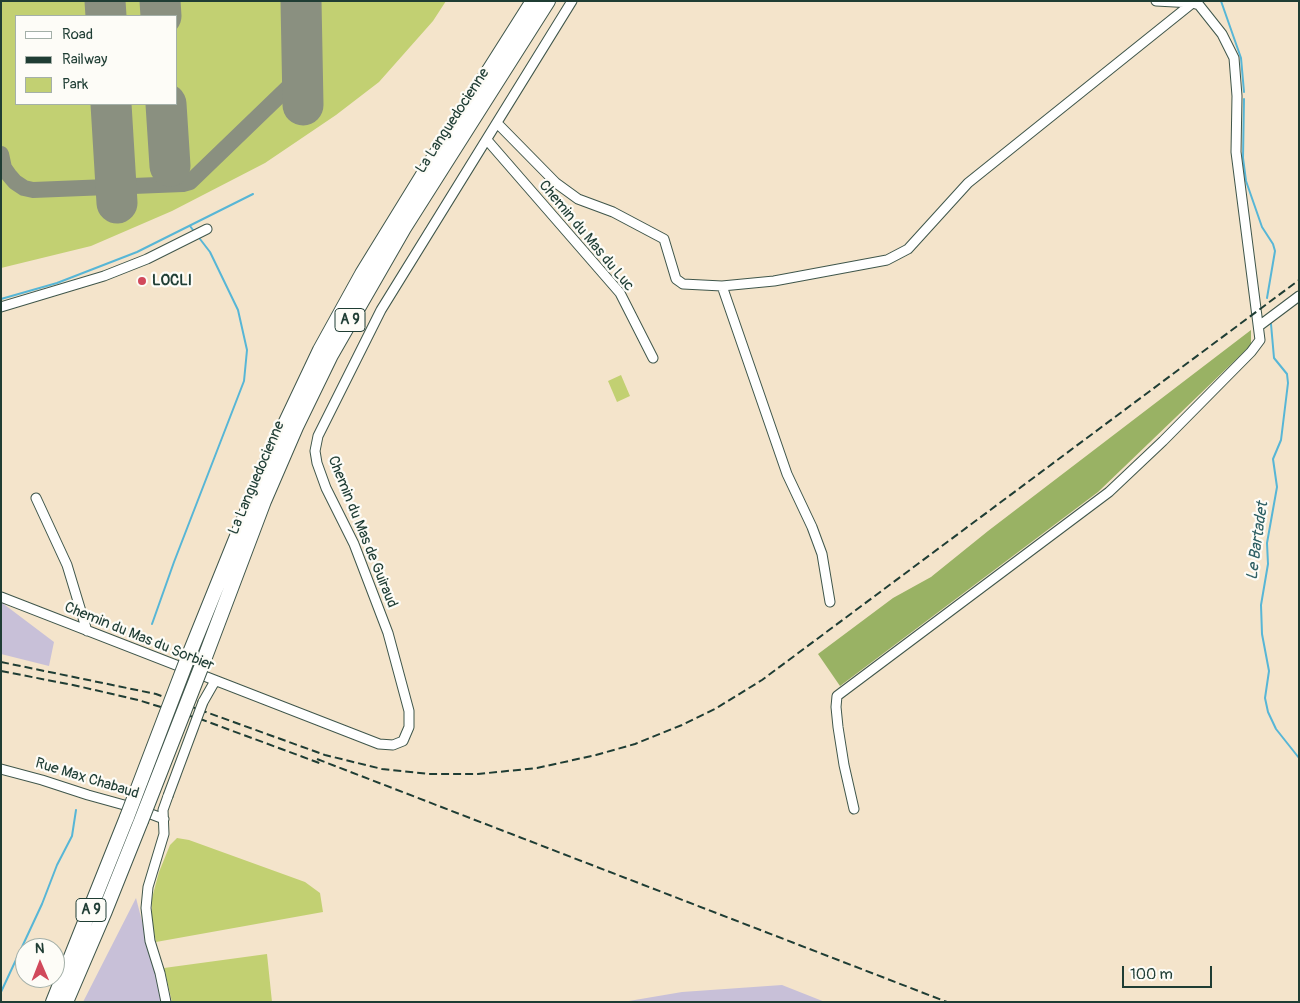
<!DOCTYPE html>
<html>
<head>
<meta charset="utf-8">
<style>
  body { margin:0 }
  #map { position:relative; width:1300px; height:1003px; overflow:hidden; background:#f4e4cb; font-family:Pangolin,sans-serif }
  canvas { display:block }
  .frame { position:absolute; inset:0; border:2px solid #1f3d34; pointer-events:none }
  .legend { position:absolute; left:15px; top:15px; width:162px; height:90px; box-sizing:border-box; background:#fdfcf7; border:1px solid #a4b0a9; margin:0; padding:6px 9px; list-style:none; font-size:15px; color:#1f3d34 }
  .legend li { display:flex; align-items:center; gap:10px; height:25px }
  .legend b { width:25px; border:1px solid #a4b0a9 }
  .north { position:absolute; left:15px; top:938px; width:50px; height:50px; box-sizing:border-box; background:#fdfcf7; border:1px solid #a4b0a9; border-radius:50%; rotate:359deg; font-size:14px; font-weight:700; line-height:20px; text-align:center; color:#1f3d34 }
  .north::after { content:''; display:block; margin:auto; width:18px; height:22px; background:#d1495b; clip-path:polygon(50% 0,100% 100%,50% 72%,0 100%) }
  .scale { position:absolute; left:1122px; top:966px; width:90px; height:22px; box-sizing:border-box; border:2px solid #1f3d34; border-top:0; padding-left:6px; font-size:15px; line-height:18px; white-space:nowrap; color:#1f3d34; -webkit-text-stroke:4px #fdfcf7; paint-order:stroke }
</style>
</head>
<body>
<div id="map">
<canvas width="1300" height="1003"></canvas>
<div class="frame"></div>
<ul class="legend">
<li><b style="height:6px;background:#fff"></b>Road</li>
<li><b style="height:6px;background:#1f3d34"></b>Railway</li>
<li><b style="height:14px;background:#c2d072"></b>Park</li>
</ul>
<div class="north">N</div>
<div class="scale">100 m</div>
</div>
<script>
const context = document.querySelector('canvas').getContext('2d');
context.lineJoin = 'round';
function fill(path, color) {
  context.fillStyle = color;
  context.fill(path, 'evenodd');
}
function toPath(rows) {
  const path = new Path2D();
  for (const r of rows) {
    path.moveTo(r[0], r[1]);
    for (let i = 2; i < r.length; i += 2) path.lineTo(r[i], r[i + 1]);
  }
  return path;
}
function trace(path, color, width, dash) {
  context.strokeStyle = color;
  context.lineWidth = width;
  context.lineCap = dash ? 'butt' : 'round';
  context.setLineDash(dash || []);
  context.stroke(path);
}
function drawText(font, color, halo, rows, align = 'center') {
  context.font = font + ' Pangolin,sans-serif';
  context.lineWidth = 4.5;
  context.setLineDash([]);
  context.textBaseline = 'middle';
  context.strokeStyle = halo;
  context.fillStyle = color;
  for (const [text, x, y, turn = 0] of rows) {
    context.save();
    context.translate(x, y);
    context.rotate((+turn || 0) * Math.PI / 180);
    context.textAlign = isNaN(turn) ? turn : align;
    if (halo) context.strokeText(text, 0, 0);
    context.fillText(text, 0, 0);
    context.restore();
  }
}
fill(toPath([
  [1,602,54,642,49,666,1,654],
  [136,898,163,1002,83,1002],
  [782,985,825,1002,623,1002,682,992]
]), '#c8c0d8');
fill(toPath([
  [1,1,446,1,433,21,379,82,336,115,265,163,172,211,91,246,1,268],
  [16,16,176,16,176,104,16,104],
  [621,375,630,396,617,402,608,381],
  [177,838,189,840,305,882,320,893,323,912,156,942,152,922,152,898,159,872,170,845],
  [267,954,272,1002,172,1002,164,968]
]), '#c2d072');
fill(toPath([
  [1251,330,1251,345,1098,492,840,686,818,654,893,598,931,577,988,531]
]), '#99b264');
trace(toPath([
  [1221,1,1241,58,1244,92],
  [1244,99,1243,158,1246,181,1262,227,1273,244,1275,251,1267,298],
  [190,226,193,230],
  [1,299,57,283,137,252,253,194],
  [1271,324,1274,358,1287,374,1288,383,1281,440,1273,459,1277,487,1267,543,1268,564,1261,605,1262,634,1269,671,1265,698,1268,712,1276,729,1299,758],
  [152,624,174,562,244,381,247,350,238,310,210,252,200,239],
  [1,992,42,904,57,865,72,836,76,810]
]), '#57b6d6', 2);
trace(toPath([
  [1,154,4,168,9,175,15,182,24,188,33,190,183,184,190,182,302,74],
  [170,166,171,184]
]), '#8a9080', 16);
trace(toPath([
  [105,1,106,16],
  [160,1,161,16],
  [301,1,303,105],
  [111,104,117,203],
  [166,104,170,166]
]), '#8a9080', 41);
const minor = toPath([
  [497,123,556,183,578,199,613,212,664,239,676,279,683,284,722,286,774,281,887,260,908,249,968,183,1195,1],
  [487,140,620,293,653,358],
  [722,286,787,474,812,527,822,554,830,602],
  [1,307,104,276,147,259,207,229],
  [1259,326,1299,296],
  [36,498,67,565,87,631],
  [1,597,379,744,393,745,403,741,409,727,409,711,388,633,354,544,326,488,317,463,315,451,318,436,381,310,572,1],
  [203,702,215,681],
  [1,769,42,780,88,795,135,808,164,819],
  [854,809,844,765,838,727,836,707,837,696,1109,492,1163,441,1251,352,1260,340,1236,152,1237,96,1234,58,1222,34,1199,5,1193,3,1156,1],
  [166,1002,160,973,150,941,146,908,148,887,164,834,163,810,168,796]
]);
const highway = toPath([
  [187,660,267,462,320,350,362,274,426,170,533,1],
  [202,665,264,501,296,427,331,355,404,228,548,1],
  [53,1002,127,817],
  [66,1002,105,911,141,821]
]);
trace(minor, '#3f564b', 11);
trace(highway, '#3f564b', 16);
trace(minor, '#fff', 9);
trace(highway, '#fff', 14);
trace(toPath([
  [1,662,156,694,325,755,382,769,429,774,478,774,537,768,596,755,635,744,682,725,715,709,762,680,1299,280],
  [1,671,73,685,138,700,203,720,322,764],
  [317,759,947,1002]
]), '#1f3d34', 2, [8, 4]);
const minorBridge = toPath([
  [168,796,203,702]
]);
const highwayBridge = toPath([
  [127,817,187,660],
  [141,821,202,665]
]);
trace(minorBridge, '#3f564b', 11, []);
trace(highwayBridge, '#3f564b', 16, []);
trace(minorBridge, '#fff', 9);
trace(highwayBridge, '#fff', 14);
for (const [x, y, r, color] of [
  [142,281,5,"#d1495b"]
]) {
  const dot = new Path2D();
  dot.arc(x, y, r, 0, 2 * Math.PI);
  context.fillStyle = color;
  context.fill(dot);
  trace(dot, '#fdfcf7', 2);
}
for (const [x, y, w] of [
  [350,320,30],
  [91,910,30]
]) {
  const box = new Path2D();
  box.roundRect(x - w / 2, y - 11.5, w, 23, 4);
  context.fillStyle = '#fdfcf7';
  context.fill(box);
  trace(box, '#1f3d34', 1);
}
drawText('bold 14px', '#1f3d34', null, [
  ["A 9",350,320],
  ["A 9",91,910]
]);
drawText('15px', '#1f3d34', '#fdfcf7', [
  ["La Languedocienne",453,121,-57],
  ["Chemin du Mas du Luc",586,236,50],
  ["La Languedocienne",257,478,-67],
  ["Chemin du Mas de Guiraud",362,532,68],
  ["Chemin du Mas du Sorbier",139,637,22],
  ["Rue Max Chabaud",87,779,17]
]);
drawText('bold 15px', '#1f3d34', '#fdfcf7', [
  ["LOCLI",152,281]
], 'left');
drawText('italic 16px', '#306165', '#fdfcf7', [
  ["Le Bartadet",1258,541,-82]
]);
</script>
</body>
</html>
